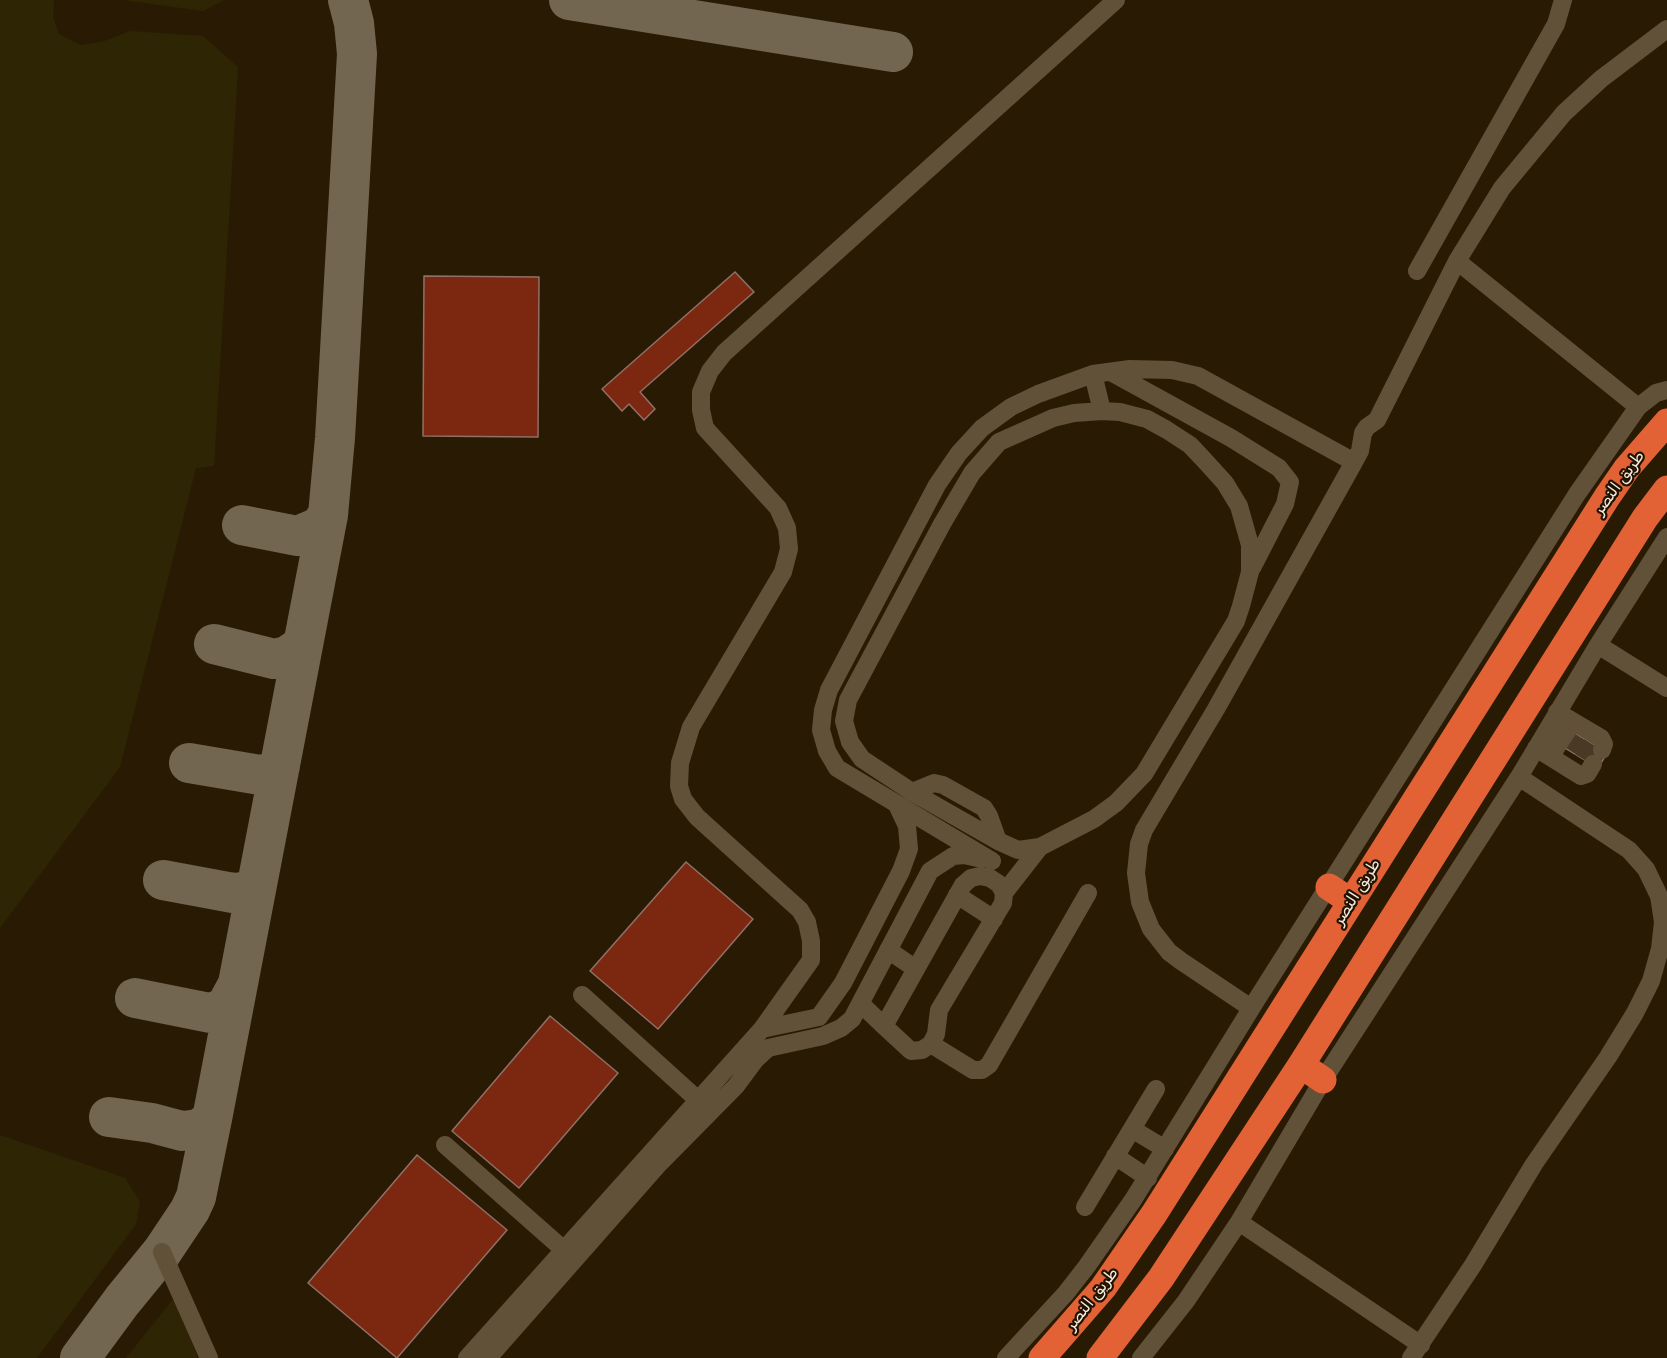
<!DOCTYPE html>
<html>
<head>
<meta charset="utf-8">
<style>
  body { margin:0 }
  canvas { display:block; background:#291b03 }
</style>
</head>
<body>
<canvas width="1667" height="1358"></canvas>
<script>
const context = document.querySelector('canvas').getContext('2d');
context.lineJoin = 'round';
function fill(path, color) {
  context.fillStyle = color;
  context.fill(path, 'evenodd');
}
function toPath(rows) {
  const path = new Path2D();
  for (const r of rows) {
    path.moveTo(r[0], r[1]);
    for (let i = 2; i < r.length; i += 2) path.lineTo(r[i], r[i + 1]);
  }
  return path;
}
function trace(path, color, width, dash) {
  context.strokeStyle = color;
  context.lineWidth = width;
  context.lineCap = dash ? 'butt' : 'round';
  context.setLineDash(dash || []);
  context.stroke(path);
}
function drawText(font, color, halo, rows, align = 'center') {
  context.font = font + ' Rubik,"Noto Sans Arabic",sans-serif';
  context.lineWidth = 4.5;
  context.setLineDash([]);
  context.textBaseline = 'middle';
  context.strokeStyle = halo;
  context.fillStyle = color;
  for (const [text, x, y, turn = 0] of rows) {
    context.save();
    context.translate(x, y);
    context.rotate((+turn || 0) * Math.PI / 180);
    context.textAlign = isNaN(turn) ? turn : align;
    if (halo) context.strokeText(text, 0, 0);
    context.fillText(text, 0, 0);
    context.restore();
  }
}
fill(toPath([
  [0,0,54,0,53,17,59,34,80,45,102,42,130,31,203,36,238,67,214,466,196,468,120,767,0,928],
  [123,0,224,0,203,11],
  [0,1135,125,1178,140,1202,136,1224,37,1358,0,1358],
  [174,1298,198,1358,126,1358]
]), '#2d2504');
trace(toPath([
  [569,0,893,52],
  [242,525,298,536,319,527,328,515],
  [214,644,274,659,287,656,303,645],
  [189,763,260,775,269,773,280,766],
  [163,880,233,893,246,892,257,883],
  [135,998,210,1013,225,1008,237,986],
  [109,1117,152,1123,182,1131,199,1129,212,1119],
  [80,1358,122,1301,162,1252,190,1210,196,1197,212,1119,328,515,335,438,357,54,354,23,348,0]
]), '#726650', 40);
const building = toPath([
  [735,272,754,292,640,392,655,409,644,420,629,404,622,411,602,389,735,272],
  [424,276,539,277,538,437,423,436,424,276],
  [1571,731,1607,753,1598,768,1562,746,1571,731],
  [686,862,753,919,658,1029,590,971,686,862],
  [550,1016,618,1073,519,1188,452,1131,550,1016],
  [417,1155,507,1230,397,1358,308,1283,417,1155]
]);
fill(building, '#7c270f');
trace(building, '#907067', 1.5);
trace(toPath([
  [1571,751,1580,737],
  [1583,759,1592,744]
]), '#483a24', 18, [18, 9]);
trace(toPath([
  [1457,261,1638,407],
  [1417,271,1556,24,1563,0],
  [1111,372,1231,438,1279,468,1290,482,1285,504,1252,568],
  [1093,374,1102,411],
  [1598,645,1667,688],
  [1557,712,1601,738,1604,744,1602,750],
  [1536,748,1581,776,1587,774,1593,764],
  [1550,757,1573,722],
  [912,792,934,783,943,785,984,808,989,816,998,841,1018,850,1040,847,1094,819,1116,803,1144,774,1236,621,1241,606,1250,572,1250,545,1239,506,1225,483,1206,462,1190,445,1167,430,1147,419,1120,412,1102,411,1074,413,1053,418,999,442,972,473,942,524,848,700,844,721,850,742,862,759,912,792,998,841],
  [992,861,837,768,827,751,821,730,823,710,829,690,937,485,959,453,982,428,1011,407,1038,394,1093,374,1130,369,1172,370,1198,376,1354,462],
  [1004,893,1040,847],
  [957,895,994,919],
  [888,950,916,969],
  [582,995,698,1100],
  [861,1004,884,1026,911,1051,922,1050,931,1044,936,1034,939,1010,1003,903,1004,893,999,884,990,878,980,876,971,878,963,885,884,1026],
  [1251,1008,1181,961,1169,952,1151,929,1140,902,1136,873,1139,844,1144,830,1216,709,1354,462,1360,451,1363,433,1367,427,1377,420,1457,261,1502,188,1564,113,1601,79,1667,29],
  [762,1029,819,1017,843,983,901,871,909,849,907,826,897,805],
  [931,1044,973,1070,982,1070,989,1065,1088,893],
  [1132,1129,1165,1149],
  [445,1145,564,1250],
  [1115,1156,1148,1178],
  [1085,1207,1156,1089],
  [1239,1222,1421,1345],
  [162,1252,209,1358],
  [467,1358,762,1029,811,960,811,941,807,922,800,910,697,817,683,799,679,786,680,763,691,727,783,572,789,549,787,528,778,508,705,428,701,410,701,392,710,371,724,353,1116,0],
  [488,1358,657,1166,736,1086,756,1059,768,1048,823,1036,841,1028,852,1019,930,871,953,856,964,855,982,859],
  [1006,1358,1066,1293,1087,1266,1133,1200,1257,999,1577,494,1638,407,1656,393,1667,390],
  [1141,1358,1186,1301,1239,1222,1323,1080,1519,777,1598,645,1667,537],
  [1411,1358,1473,1265,1534,1164,1608,1057,1635,1013,1651,981,1660,949,1663,922,1659,896,1646,869,1629,850,1519,777]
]), '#615138', 18);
trace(toPath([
  [1329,887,1350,901],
  [1301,1065,1323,1080],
  [1042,1358,1103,1288,1154,1214,1607,497,1627,468,1667,422],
  [1100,1358,1161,1278,1301,1065,1645,518,1667,489]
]), '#e26236', 27);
drawText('16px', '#f5ecdd', '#201200', [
  ["طريق النصر",1619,483,-54],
  ["طريق النصر",1357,892,-58],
  ["طريق النصر",1092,1299,-52]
]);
</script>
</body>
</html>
